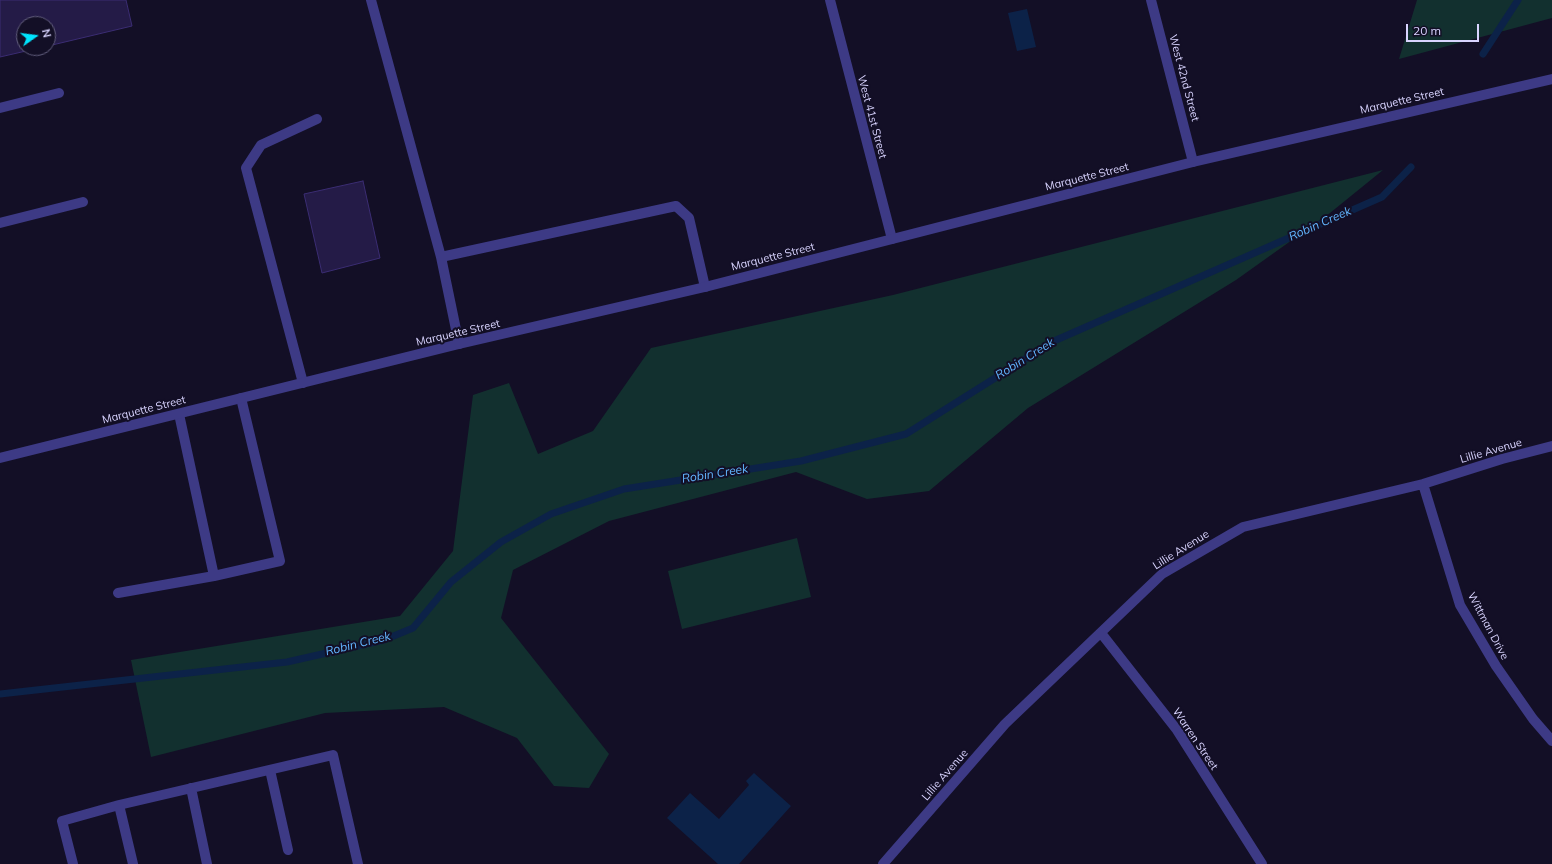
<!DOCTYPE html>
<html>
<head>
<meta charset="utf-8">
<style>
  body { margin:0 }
  #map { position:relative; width:1552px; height:864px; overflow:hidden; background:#130f26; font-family:Mulish,sans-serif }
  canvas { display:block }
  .north { position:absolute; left:16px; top:16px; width:40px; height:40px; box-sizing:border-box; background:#130f26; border:1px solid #625e7d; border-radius:50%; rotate:76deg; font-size:11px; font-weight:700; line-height:16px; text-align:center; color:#d9d4ff }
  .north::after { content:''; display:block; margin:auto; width:14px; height:18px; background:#00e5ff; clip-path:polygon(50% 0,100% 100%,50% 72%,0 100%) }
  .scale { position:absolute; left:1406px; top:24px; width:73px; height:18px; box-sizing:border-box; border:2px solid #d9d4ff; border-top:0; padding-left:5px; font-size:12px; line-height:14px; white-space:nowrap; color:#d9d4ff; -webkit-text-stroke:3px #130f26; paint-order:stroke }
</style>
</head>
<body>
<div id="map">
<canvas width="1552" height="864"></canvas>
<div class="north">N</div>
<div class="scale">20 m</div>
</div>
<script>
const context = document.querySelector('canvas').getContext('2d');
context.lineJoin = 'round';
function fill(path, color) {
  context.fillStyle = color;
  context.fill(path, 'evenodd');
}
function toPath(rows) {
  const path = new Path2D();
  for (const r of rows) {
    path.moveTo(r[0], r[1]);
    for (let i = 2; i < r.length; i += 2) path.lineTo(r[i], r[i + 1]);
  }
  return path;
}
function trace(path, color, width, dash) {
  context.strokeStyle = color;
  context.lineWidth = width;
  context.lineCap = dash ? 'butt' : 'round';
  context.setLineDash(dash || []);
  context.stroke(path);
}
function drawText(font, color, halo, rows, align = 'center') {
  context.font = font + ' Mulish,sans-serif';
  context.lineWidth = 4;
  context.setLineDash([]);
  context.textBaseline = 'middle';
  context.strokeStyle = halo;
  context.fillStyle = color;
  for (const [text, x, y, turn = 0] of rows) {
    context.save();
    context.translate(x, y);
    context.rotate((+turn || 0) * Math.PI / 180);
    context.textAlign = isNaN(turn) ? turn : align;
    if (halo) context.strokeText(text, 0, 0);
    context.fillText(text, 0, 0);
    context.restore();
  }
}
fill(toPath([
  [1417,0,1552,0,1552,18,1399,59],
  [1383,170,1330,213,1236,280,1028,408,929,491,867,499,796,472,609,521,513,570,501,618,609,754,589,788,554,786,517,738,444,707,325,713,151,757,131,660,400,616,453,551,473,395,509,383,538,454,593,431,651,348,893,295],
  [797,538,811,597,682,629,668,571]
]), '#12302f');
fill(toPath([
  [1027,9,1036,47,1017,51,1008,13],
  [754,773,791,806,739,864,718,864,667,818,690,793,719,819,749,785,746,781]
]), '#0c2248');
trace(toPath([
  [1483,54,1518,0],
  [0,694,287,662,384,640,413,628,451,582,501,542,551,514,624,489,801,461,906,434,1054,341,1382,197,1411,167]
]), '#0c2248', 7);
const building = toPath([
  [0,0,126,0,132,26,48,46,48,24,24,24,24,48,39,48,0,57,0,0],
  [363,181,380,258,322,273,304,194,363,181]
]);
fill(building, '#241b47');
trace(building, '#3b2d73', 1);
trace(toPath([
  [371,0,441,257,459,344],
  [0,108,59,93],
  [0,223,83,202],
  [441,257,676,206,689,218,705,287],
  [303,383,246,168,261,145,317,119],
  [179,414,214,576,280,561,241,398],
  [118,593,214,576],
  [270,770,288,850],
  [191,788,207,864],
  [119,805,133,864],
  [73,864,62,821,119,805,333,755,358,864]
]), '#3d3a85', 10);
trace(toPath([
  [830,0,892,239],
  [1151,0,1193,162],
  [1423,484,1460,605,1496,666,1533,719,1552,741],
  [1101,633,1177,730,1262,864],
  [883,864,1005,724,1162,574,1243,527,1423,484,1502,459,1552,446]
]), '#3d3a85', 10);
trace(toPath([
  [0,458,459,344,705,287,1193,162,1552,79]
]), '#3d3a85', 10);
drawText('11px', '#d9d4ff', '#130f26', [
  ["West 42nd Street",1184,78,75],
  ["Marquette Street",1402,101,-13],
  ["West 41st Street",872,117,75],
  ["Marquette Street",1087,177,-14],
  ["Marquette Street",773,257,-14],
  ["Marquette Street",458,333,-13],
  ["Marquette Street",144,410,-14],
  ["Lillie Avenue",1491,451,-16],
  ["Lillie Avenue",1181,550,-32],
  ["Wittman Drive",1488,626,62],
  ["Warren Street",1195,739,56],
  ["Lillie Avenue",945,775,-49]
]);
drawText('italic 12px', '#62b6ff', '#130f26', [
  ["Robin Creek",1320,224,-24],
  ["Robin Creek",1025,359,-32],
  ["Robin Creek",715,474,-9],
  ["Robin Creek",358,644,-14]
]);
</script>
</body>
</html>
